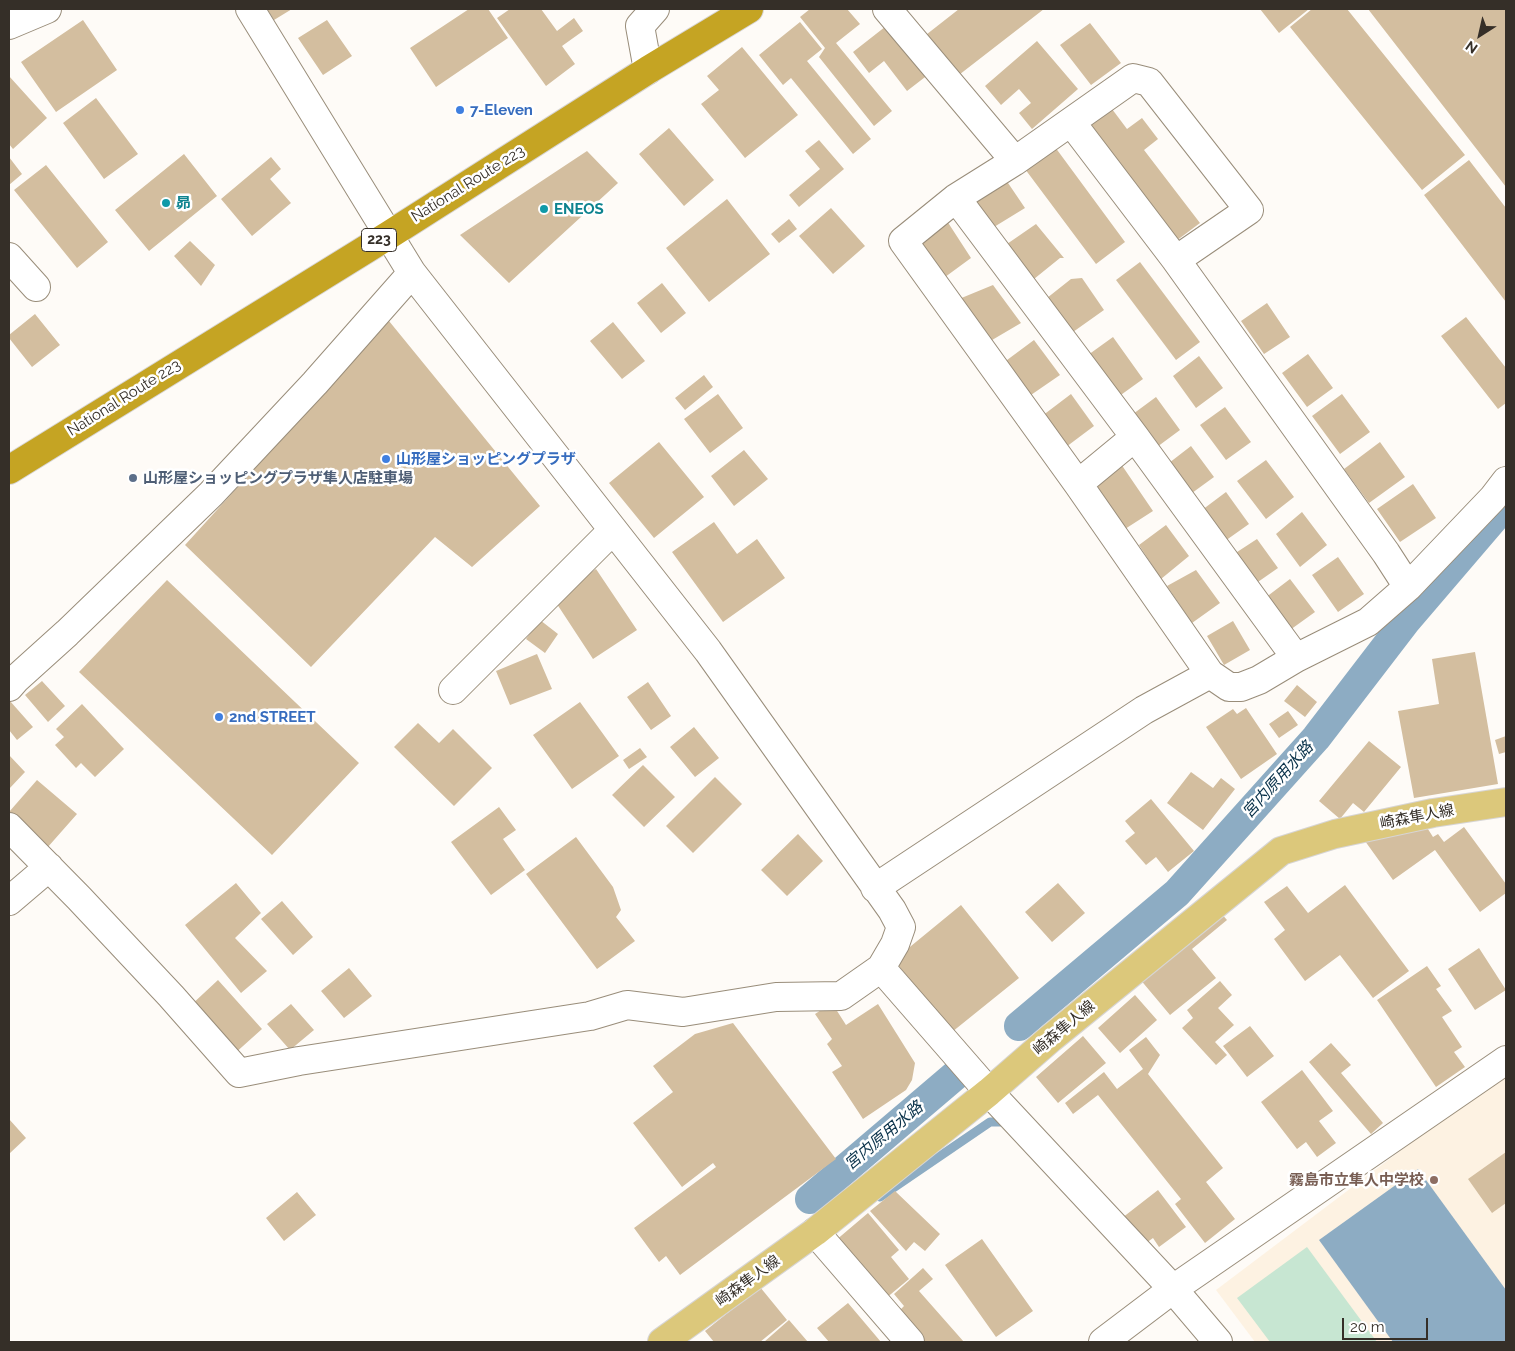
<!DOCTYPE html>
<meta charset="utf-8">
<style>
body{margin:0}
#map{position:relative;width:1515px;height:1351px;overflow:hidden;background:#fefbf7;font-family:Raleway,sans-serif}
canvas{display:block}
.frame{position:absolute;inset:0;border:10px solid #352f28;pointer-events:none}
.north{position:absolute;left:1455px;top:10px;width:50px;height:50px;-webkit-text-stroke:4px #fff;paint-order:stroke;rotate:215deg;font-size:14px;font-weight:700;line-height:20px;text-align:center;color:#352f28}
.north::after{content:'';display:block;margin:auto;width:18px;height:22px;background:#352f28;clip-path:polygon(50% 0,100% 100%,50% 72%,0 100%)}
.scale{position:absolute;left:1342px;top:1318px;width:86px;height:22px;box-sizing:border-box;border:2px solid #352f28;border-top:0;padding-left:6px;font-size:15px;line-height:18px;white-space:nowrap;color:#352f28;-webkit-text-stroke:4px #fff;paint-order:stroke}
</style>
<div id="map">
<canvas width="1515" height="1351"></canvas>
<div class="frame"></div>
<div class="north">N</div>
<div class="scale">20 m</div>
</div>
<script>
const context = document.querySelector('canvas').getContext('2d');
context.lineJoin = 'round';
function paint(path, color) { context.fillStyle = color; context.fill(path, 'evenodd'); }
const shape = rows => new Path2D(rows.map(r => 'M' + r).join(''));
function strokePath(path, color, width, dash) { context.strokeStyle = color; context.lineWidth = width; context.lineCap = dash ? 'butt' : 'round'; context.setLineDash(dash || []); context.stroke(path); }
function drawText(font, color, halo, rows, align = 'center') {
  context.font = font + ' Raleway,"Noto Sans JP",sans-serif'; context.lineWidth = 5; context.setLineDash([]); context.textBaseline = 'middle'; context.strokeStyle = halo; context.fillStyle = color; for (const [text, x, y, turn = 0] of rows) {
    context.save(); context.translate(x, y); context.rotate((+turn || 0) * Math.PI / 180); context.textAlign = isNaN(turn) ? turn : align; if (halo) context.strokeText(text, 0, 0); context.fillText(text, 0, 0); context.restore();
  }
}
paint(shape([
 [1506,1071,1506,1342,1255,1342,1216,1290]
]), '#fdf2e2');
paint(shape([
 [1307,1247,1377,1342,1270,1342,1237,1298]
]), '#c7e6d2');
paint(shape([
 [1418,1169,1506,1290,1506,1342,1393,1342,1319,1240]
]), '#8dacc3');
strokePath(shape([
 [880,1197,990,1122,1004,1122,1007,1126]
]), '#8dacc3', 9);
strokePath(shape([
 [1019,1026,1177,893,1316,738,1405,622,1506,504],
 [810,1199,958,1073]
]), '#8dacc3', 30);
paint(shape([
 [267,9,292,9,274,20],
 [469,9,488,9,508,38,436,87,410,48],
 [510,9,541,9,557,31,574,18,583,31,562,46,575,64,546,86,497,18],
 [810,9,847,9,860,24,836,43,892,111,874,126,819,57,825,48,800,17],
 [959,9,1044,9,955,78,922,38],
 [1260,9,1309,9,1279,33],
 [1312,9,1347,9,1465,155,1422,190,1290,27],
 [1368,9,1505,9,1506,10,1506,187],
 [83,20,117,70,56,112,21,62],
 [327,20,352,56,323,75,298,38],
 [800,22,822,49,807,61,871,139,853,154,791,78,783,85,759,55],
 [890,23,929,74,907,91,884,61,869,73,853,52],
 [1090,23,1121,63,1091,85,1060,45],
 [1037,41,1078,89,1032,129,1019,113,1031,103,1019,89,1001,105,985,86],
 [742,47,798,115,745,158,701,104,719,90,707,76],
 [9,76,47,118,13,149,9,144],
 [96,98,138,154,104,179,63,123],
 [1109,105,1127,129,1142,118,1158,139,1144,150,1200,223,1172,244,1082,126],
 [669,128,714,180,684,206,639,154],
 [819,140,844,169,799,207,789,195,820,169,805,151],
 [1055,147,1125,242,1096,264,1025,169],
 [587,151,618,183,509,283,460,235],
 [184,154,217,196,149,251,115,210],
 [9,157,22,174,9,185],
 [271,157,281,169,270,179,291,203,252,236,221,199],
 [1469,160,1506,208,1506,302,1424,195],
 [46,165,108,242,77,268,14,190],
 [1006,180,1025,208,994,227,972,198],
 [727,199,770,254,709,302,666,248],
 [831,208,865,246,833,274,799,236],
 [789,219,797,229,779,243,771,234],
 [947,221,971,258,941,280,916,246],
 [1036,224,1064,258,1060,258,1034,279,1007,244],
 [190,241,215,265,201,286,174,256],
 [1140,262,1200,342,1176,360,1116,280],
 [1082,278,1104,310,1073,332,1047,298,1071,279],
 [662,283,686,313,661,333,637,303],
 [993,285,1021,323,987,343,959,299],
 [1267,303,1290,337,1264,354,1241,321],
 [35,314,60,345,32,367,9,338,9,335],
 [1466,317,1506,368,1506,403,1498,409,1441,336],
 [389,321,540,506,472,567,435,537,311,667,185,545],
 [613,322,645,361,622,379,590,341],
 [1113,337,1143,379,1118,397,1088,355],
 [1034,340,1060,375,1028,397,1003,363],
 [1308,354,1333,388,1307,407,1282,373],
 [1199,356,1223,388,1196,408,1173,376],
 [704,375,713,387,685,410,675,398],
 [718,394,743,428,710,453,684,419],
 [1071,394,1094,426,1066,447,1042,416],
 [1342,394,1370,432,1340,454,1312,416],
 [1156,397,1180,430,1157,447,1133,414],
 [1225,407,1251,442,1226,460,1200,425],
 [659,442,704,497,654,538,609,483],
 [1380,442,1405,477,1369,503,1344,469],
 [1191,446,1214,477,1192,493,1169,463],
 [744,450,768,479,734,506,711,476],
 [1266,460,1294,497,1266,519,1237,481],
 [1121,464,1153,511,1125,529,1093,485],
 [1413,484,1436,518,1400,542,1377,509],
 [1226,492,1249,524,1225,541,1202,510],
 [1302,512,1327,545,1300,567,1276,534],
 [714,522,737,554,757,539,785,578,723,622,672,552],
 [1166,525,1189,556,1161,579,1139,545],
 [1257,539,1278,568,1255,584,1234,554],
 [1338,557,1364,594,1338,612,1312,575],
 [596,569,637,630,593,659,553,598],
 [1196,570,1220,603,1192,623,1167,586],
 [1290,579,1315,612,1290,630,1265,598],
 [167,580,359,763,272,855,79,672],
 [540,620,558,634,545,653,526,639],
 [1233,621,1250,650,1224,665,1207,636],
 [1475,652,1498,784,1414,798,1398,711,1439,704,1432,659],
 [537,654,552,689,510,705,496,671],
 [42,681,65,706,48,722,25,695],
 [648,682,671,716,651,730,627,697],
 [1297,685,1317,702,1305,717,1284,701],
 [10,701,33,727,17,740,9,730,9,702],
 [580,702,619,756,572,789,533,735],
 [82,704,124,749,95,777,81,763,76,768,55,745,64,737,56,729],
 [1246,708,1277,754,1241,779,1206,727,1233,709,1237,714],
 [1288,711,1298,725,1279,738,1269,724],
 [418,723,439,743,453,729,492,768,454,806,394,747],
 [694,727,719,758,695,777,670,747],
 [1506,736,1506,752,1499,754,1495,740],
 [1369,741,1401,767,1364,812,1353,803,1340,819,1319,801],
 [640,748,647,757,629,769,623,760],
 [9,755,25,772,9,789],
 [643,765,675,797,644,827,612,795],
 [1191,772,1213,788,1221,778,1235,789,1203,830,1167,803],
 [715,777,742,804,693,853,666,826],
 [37,780,77,814,47,848,9,814,9,812],
 [1151,799,1194,851,1168,872,1156,857,1146,865,1125,841,1135,833,1125,821],
 [499,807,516,830,503,839,525,870,491,895,451,842],
 [1426,826,1433,837,1438,834,1444,842,1464,827,1506,884,1506,893,1480,912,1435,850,1393,880,1365,841],
 [798,834,823,861,787,896,761,870],
 [576,837,613,887,621,910,616,917,635,941,597,969,526,874],
 [236,883,261,913,235,938,267,971,241,993,185,925],
 [1058,883,1085,913,1052,942,1025,912],
 [1345,885,1409,971,1373,998,1340,955,1305,981,1274,939,1285,930,1264,902,1287,886,1308,913],
 [282,901,313,937,293,955,261,919],
 [961,905,1019,978,952,1032,894,960],
 [1220,912,1227,920,1192,949,1216,978,1170,1015,1139,978],
 [1479,948,1506,990,1475,1010,1448,969],
 [1427,966,1441,986,1436,989,1452,1011,1442,1017,1462,1047,1454,1052,1465,1067,1436,1087,1377,1000],
 [349,968,372,996,344,1018,321,991],
 [218,980,262,1029,233,1055,189,1007],
 [1220,981,1232,995,1218,1008,1234,1025,1215,1042,1227,1055,1216,1065,1182,1028,1193,1018,1187,1010],
 [1135,995,1157,1020,1120,1053,1098,1028],
 [832,1003,846,1025,878,1004,915,1063,912,1080,906,1090,863,1119,832,1072,842,1066,827,1044,832,1039,815,1014],
 [291,1004,314,1030,290,1050,267,1024],
 [733,1023,836,1159,680,1275,666,1256,659,1262,634,1228,716,1167,713,1163,682,1187,633,1123,673,1092,653,1066,695,1034],
 [1250,1026,1274,1056,1247,1077,1223,1046],
 [1083,1036,1106,1063,1058,1103,1036,1077],
 [1146,1037,1160,1055,1148,1074,1223,1168,1206,1182,1235,1219,1205,1243,1175,1204,1181,1199,1098,1095,1073,1114,1065,1103,1104,1072,1117,1089,1143,1069,1129,1050],
 [1331,1043,1351,1065,1341,1073,1383,1123,1371,1134,1309,1062],
 [1302,1070,1333,1111,1319,1121,1336,1143,1317,1157,1306,1142,1297,1149,1261,1102],
 [9,1119,26,1138,9,1154],
 [1506,1152,1506,1203,1492,1213,1468,1179],
 [1158,1190,1186,1227,1159,1247,1153,1238,1142,1246,1122,1218],
 [895,1191,940,1234,925,1251,914,1242,906,1251,870,1211],
 [297,1192,316,1215,284,1241,266,1218],
 [868,1213,899,1250,891,1257,909,1279,885,1299,835,1241],
 [982,1239,1033,1311,996,1337,945,1265],
 [923,1268,933,1279,919,1291,964,1342,919,1342,895,1315,904,1306,894,1294],
 [760,1287,787,1320,760,1342,714,1342,705,1331],
 [848,1303,881,1342,829,1342,817,1328],
 [789,1320,808,1342,764,1342]
]), '#d3be9f');
const minor = shape([
 [250,9,412,273,708,651,892,910,901,927,895,944,881,968,989,1092,1173,1289,1218,1342],
 [887,9,1015,161],
 [9,25,47,9],
 [648,70,640,26,655,9],
 [1071,122,1176,260],
 [956,198,1135,437,1296,658],
 [9,257,36,287],
 [1078,484,1135,437],
 [1210,674,1078,484,903,241,956,198,1015,161,1133,78,1149,82,1249,210,1176,260,1386,553,1408,587],
 [9,687,16,679,67,633,211,494,315,383,412,273],
 [453,690,613,530],
 [9,827,79,898,171,996,239,1073,299,1061,590,1016,627,1005,683,1012,776,997,841,996,881,968],
 [875,888,1144,710,1210,674,1229,687,1241,687,1259,680,1296,658,1368,622,1408,587,1493,498,1506,481],
 [9,901,49,867],
 [815,1232,910,1342],
 [1103,1342,1173,1289,1506,1060]
]);
const major = shape([
 [662,1342,815,1232,989,1092,1051,1038,1281,851,1335,834,1433,813,1506,802]
]);
const highway = shape([
 [9,470,389,235,648,70,749,9]
]);
strokePath(minor, '#998d7a', 30);
strokePath(major, '#d7d5d4', 30);
strokePath(highway, '#d7d5d4', 30);
strokePath(minor, '#fff', 28);
strokePath(major, '#dcc87b', 28);
strokePath(highway, '#c5a423', 28);
for (const [x, y, r, color] of [
 [460,110,5,"#3f7fe0"],
 [166,203,5,"#0f9aa8"],
 [544,209,5,"#0f9aa8"],
 [386,459,5,"#3f7fe0"],
 [133,478,5,"#5c6f8a"],
 [219,717,5,"#3f7fe0"],
 [1434,1180,5,"#8d6e63"]
]) { const dot = new Path2D(); dot.arc(x, y, r, 0, 2 * Math.PI); context.fillStyle = color; context.fill(dot); strokePath(dot, '#fff', 2); }
for (const [x, y, w] of [
 [379,240,35]
]) { const box = new Path2D(); box.roundRect(x - w / 2, y - 11.5, w, 23, 4); context.fillStyle = '#fff'; context.fill(box); strokePath(box, '#352f28', 1); }
drawText('bold 14px', '#352f28', null, [
 ["223",379,240]
]);
drawText('bold 15px', '#366cbe', '#fff', [
 ["7-Eleven",470,110],
 ["山形屋ショッピングプラザ",396,459],
 ["2nd STREET",229,717]
], 'left');
drawText('15px', '#352f28', '#fff', [
 ["National Route 223",468,184,-32],
 ["National Route 223",124,398,-32],
 ["崎森隼人線",1417,817,-11],
 ["崎森隼人線",1064,1028,-40],
 ["崎森隼人線",748,1281,-36]
]);
drawText('bold 15px', '#0d838f', '#fff', [
 ["昴",176,203],
 ["ENEOS",554,209]
], 'left');
drawText('bold 15px', '#4e5e75', '#fff', [
 ["山形屋ショッピングプラザ隼人店駐車場",143,478]
], 'left');
drawText('bold 15px', '#785e54', '#fff', [
 ["霧島市立隼人中学校",1424,1180]
], 'right');
drawText('italic 16px', '#0a324a', '#fff', [
 ["宮内原用水路",1278,780,-48],
 ["宮内原用水路",884,1136,-40]
]);
</script>
